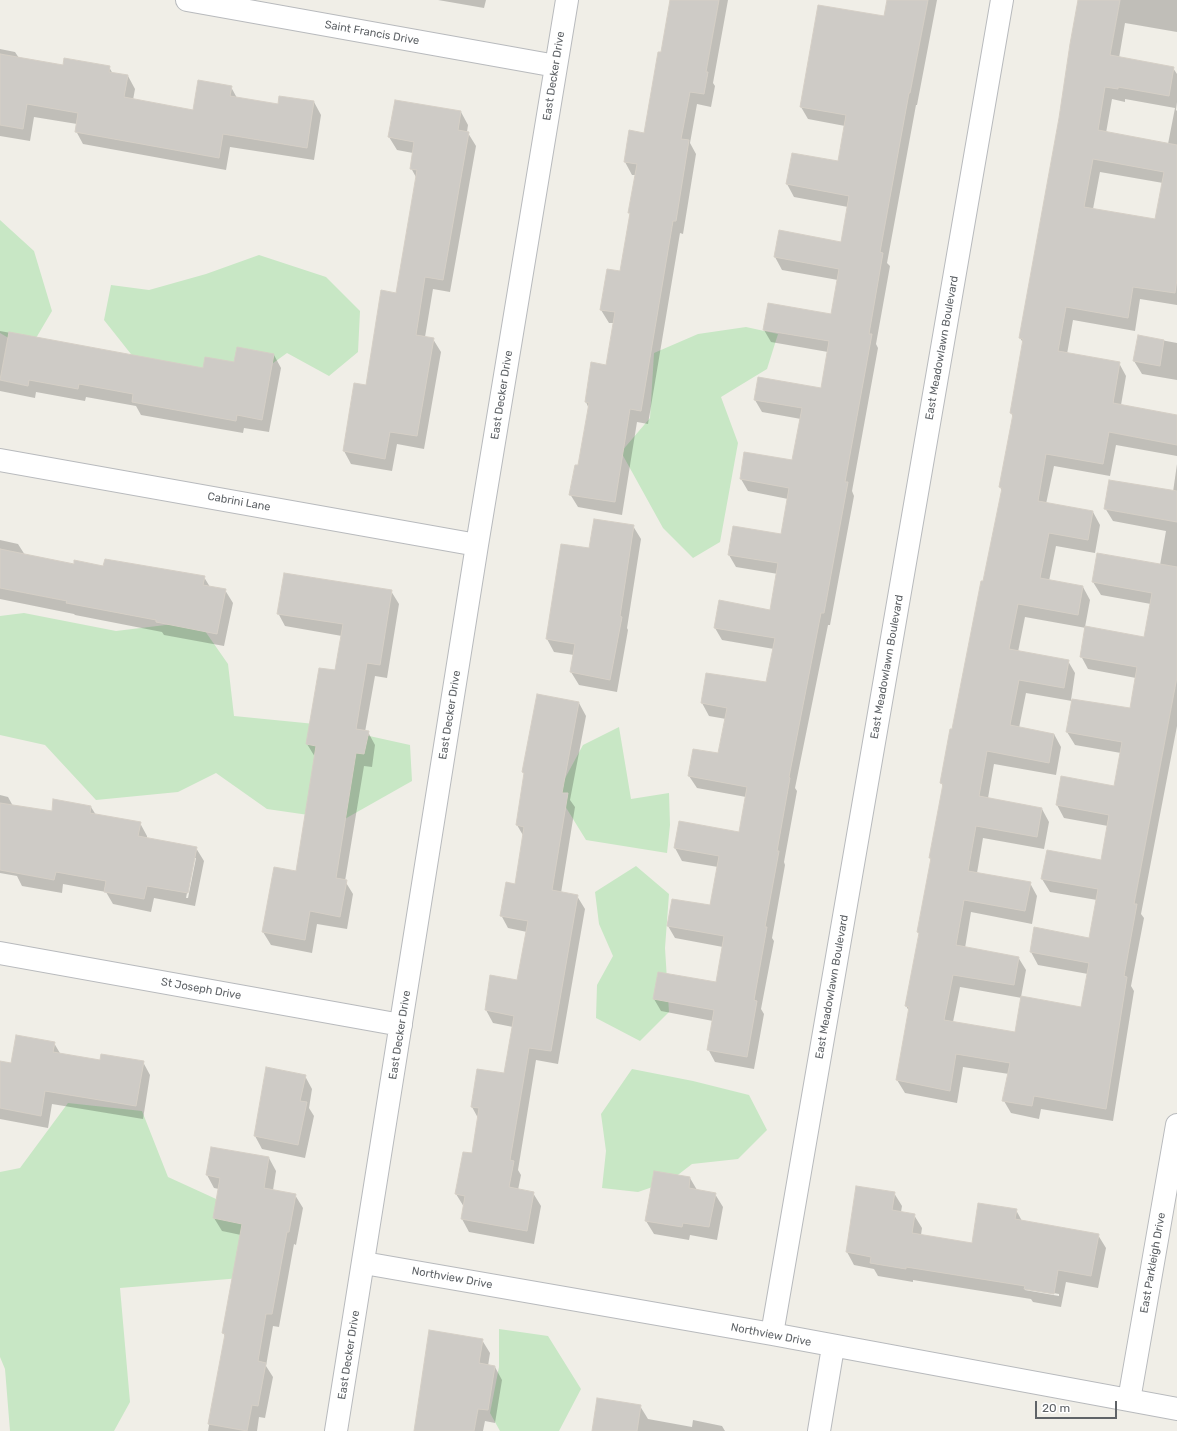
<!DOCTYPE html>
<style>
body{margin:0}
#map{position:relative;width:1177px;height:1431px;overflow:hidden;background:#f0eee7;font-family:Rubik,sans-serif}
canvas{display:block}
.scale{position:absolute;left:1035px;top:1401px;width:82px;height:18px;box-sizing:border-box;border:2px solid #5f6367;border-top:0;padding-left:5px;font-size:12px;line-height:14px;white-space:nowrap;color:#5f6367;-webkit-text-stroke:3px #fff;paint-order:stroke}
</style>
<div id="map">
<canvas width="1177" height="1431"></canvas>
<div class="scale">20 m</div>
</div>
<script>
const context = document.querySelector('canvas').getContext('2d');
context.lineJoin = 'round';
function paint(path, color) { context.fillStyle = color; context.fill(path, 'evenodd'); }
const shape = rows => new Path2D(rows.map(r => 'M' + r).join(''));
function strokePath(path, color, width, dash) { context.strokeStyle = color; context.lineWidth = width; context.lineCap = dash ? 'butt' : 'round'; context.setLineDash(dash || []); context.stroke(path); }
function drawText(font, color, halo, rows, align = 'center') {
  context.font = font + ' Rubik,sans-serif'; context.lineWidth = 3; context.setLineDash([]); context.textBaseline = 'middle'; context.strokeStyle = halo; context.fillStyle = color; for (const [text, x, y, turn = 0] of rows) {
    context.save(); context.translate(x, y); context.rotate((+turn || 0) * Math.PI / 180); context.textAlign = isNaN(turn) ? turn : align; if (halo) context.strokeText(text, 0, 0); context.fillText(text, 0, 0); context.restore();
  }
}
paint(shape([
 [0,220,34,251,52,311,29,350,0,333],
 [259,255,326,277,360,311,358,352,329,376,287,353,247,382,142,368,104,320,111,285,149,290,206,274],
 [746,327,778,334,767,369,721,397,738,443,720,542,693,558,663,528,621,452,650,418,654,353,698,334],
 [24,613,116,631,198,621,228,664,234,716,315,724,410,745,412,781,343,820,267,809,216,773,178,792,96,800,45,745,0,735,0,616],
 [619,727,631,799,669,793,670,825,667,853,586,840,557,793,583,745],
 [636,866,669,894,665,948,669,1012,640,1041,596,1018,597,985,613,956,599,924,595,892],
 [632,1069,693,1081,749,1095,767,1130,738,1159,692,1164,670,1181,638,1192,602,1188,606,1151,601,1114],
 [68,1103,142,1111,168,1177,273,1225,253,1277,120,1288,130,1402,114,1431,10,1431,5,1369,0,1357,0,1172,20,1168],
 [499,1329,548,1336,581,1389,559,1431,500,1431,490,1413,499,1367]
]), '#c8e7c5');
paint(shape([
 [438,0,486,0,484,8],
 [671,0,728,0,713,83,715,86,711,107,697,104,690,143,696,154,683,234,680,233,648,424,637,422,622,515,578,507,570,494,579,466,589,409,586,402,607,366,614,323,609,323,601,310,621,272,636,175,632,175,625,162,645,134,662,53],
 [890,0,937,0,917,105,916,105,887,263,890,266,876,344,878,348,852,491,854,496,830,625,828,625,795,788,797,791,784,862,785,865,772,938,774,941,761,1009,764,1014,754,1069,715,1062,708,1049,713,1021,661,1011,654,999,717,983,723,947,675,938,668,926,710,907,718,867,682,861,675,848,679,822,740,833,746,797,697,788,689,776,719,754,726,719,709,716,702,703,707,674,767,683,774,649,722,640,715,628,771,611,778,574,736,567,729,555,782,535,788,499,748,491,741,479,793,461,801,419,762,412,755,400,821,389,828,352,771,342,764,330,832,315,838,280,782,270,775,257,841,243,848,207,794,197,787,184,839,163,845,126,808,119,801,107,885,29],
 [1079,0,1177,0,1177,32,1125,23,1119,58,1173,68,1177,74,1177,102,1176,110,1177,111,1177,305,1140,299,1135,331,1073,320,1067,354,1119,363,1126,376,1121,405,1177,416,1177,456,1116,445,1110,476,1054,466,1046,504,1093,512,1100,525,1095,553,1056,546,1049,581,1083,587,1090,600,1085,627,1145,638,1151,604,1101,595,1093,582,1160,565,1166,531,1113,521,1105,508,1173,492,1177,464,1177,726,1141,914,1144,918,1131,986,1134,991,1113,1121,1041,1109,1039,1119,1011,1113,1004,1101,1009,1074,963,1067,957,1103,905,1093,897,1080,909,1011,906,1006,920,935,918,932,931,860,930,858,943,786,941,783,984,582,1002,491,1000,487,1013,417,1011,413,1024,344,1020,338,1060,118],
 [1112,99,1125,102,1125,99,1175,108,1168,144,1106,133],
 [1100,172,1163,183,1156,220,1093,209],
 [1025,617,1086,628,1081,656,1088,669,1136,678,1131,709,1071,700,1075,673,1068,661,1018,652],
 [1026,693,1072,701,1067,732,1075,745,1121,753,1115,787,1057,805,1064,818,1108,826,1102,861,1042,879,1050,892,1097,900,1090,939,1031,952,1038,965,1088,974,1081,1008,1021,997,1026,970,1018,957,965,948,971,912,1032,924,1037,896,1030,883,977,873,983,838,1044,849,1049,822,1042,809,988,798,994,764,1056,775,1061,747,1054,734,1019,728],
 [960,987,1022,998,1015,1033,953,1022],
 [0,49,15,52,19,58,64,66,109,67,113,74,128,76,135,89,133,100,194,112,231,87,237,98,279,105,314,102,321,115,314,160,230,147,226,170,83,144,76,131,77,124,34,117,30,141,0,136],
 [461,112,468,125,467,132,468,133,476,146,450,292,433,289,425,337,433,339,441,352,424,449,397,444,392,471,351,464,344,451,397,294,417,179,411,168,413,153,397,150,389,137],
 [0,331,204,369,274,355,281,368,269,432,244,428,243,433,141,415,136,406,86,397,85,401,36,392,35,398,0,391],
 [1139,336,1177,343,1177,380,1142,374,1134,361],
 [633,526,641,539,627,628,628,630,617,692,579,685,571,672,574,655,554,652,547,639,590,549],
 [0,540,18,544,25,555,74,565,204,577,210,587,225,590,233,603,224,646,164,635,162,632,75,615,74,614,0,599],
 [391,591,399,604,387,678,375,676,365,732,368,732,375,745,372,767,364,766,345,881,353,894,347,929,317,924,312,953,271,945,263,932,297,872,315,757,307,744,336,672,342,636,285,626,278,613],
 [579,703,586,716,570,800,575,807,561,893,577,896,585,909,558,1064,536,1060,518,1170,521,1175,518,1190,533,1193,541,1206,534,1244,469,1232,462,1219,464,1207,456,1194,472,1155,478,1118,472,1107,505,1074,513,1027,493,1023,486,1010,518,981,527,932,508,928,501,915,516,885,524,837,517,825,525,775,523,772],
 [0,795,8,797,13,806,52,812,91,807,96,815,140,823,147,836,147,839,196,848,204,861,195,906,154,898,151,912,113,904,106,892,63,884,62,893,22,886,17,876,0,873],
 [194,858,196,858,188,898,186,898],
 [54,1043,61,1055,101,1061,143,1062,150,1075,143,1119,52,1104,48,1128,0,1119,0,1062,12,1064],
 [267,1068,305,1076,312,1089,309,1108,314,1116,305,1158,262,1149,255,1136],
 [269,1158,276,1171,273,1190,295,1195,303,1208,296,1245,294,1244,279,1327,273,1326,266,1366,273,1377,265,1418,259,1417,257,1431,208,1431,225,1336,223,1333,241,1235,222,1231,214,1218,219,1189,214,1188,207,1175],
 [690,1178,697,1190,715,1194,723,1207,717,1240,690,1235,689,1240,654,1234,646,1221],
 [857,1187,894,1193,902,1206,901,1212,914,1215,922,1228,921,1235,972,1244,1016,1210,1022,1221,1098,1235,1106,1248,1098,1288,1066,1282,1061,1307,1033,1302,1031,1299,913,1280,913,1282,878,1276,874,1269,854,1265,847,1252],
 [1025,1288,1059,1294,1059,1296,1025,1290],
 [482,1340,490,1353,488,1366,495,1367,502,1380,495,1423,485,1421,483,1431,415,1431],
 [640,1406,648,1419,692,1427,693,1420,722,1426,725,1431,593,1431]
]), '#0003');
const building = shape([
 [670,0,719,0,706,72,708,72,704,94,690,92,681,139,689,140,676,221,673,221,641,411,630,409,615,502,569,495,575,465,578,465,589,403,585,402,591,362,606,365,615,312,600,310,607,269,620,271,630,213,628,213,637,164,624,162,629,130,644,133,658,52,661,52,670,0],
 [887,0,928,0,910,93,909,93,880,252,883,253,869,334,872,334,845,482,848,482,824,613,821,613,789,777,790,778,777,851,779,851,765,927,767,927,754,1000,757,1001,747,1057,707,1050,714,1010,653,999,658,972,716,982,724,936,667,926,672,899,710,905,719,856,674,848,679,821,739,832,747,787,688,776,693,749,718,753,727,708,701,703,706,673,766,682,775,638,714,628,719,600,770,610,778,563,728,555,733,526,781,534,789,488,740,479,744,452,792,460,802,408,754,400,758,377,821,388,829,341,763,330,768,303,831,314,839,269,774,257,779,230,841,242,849,196,786,184,792,153,838,161,846,115,800,107,818,5,884,16,887,0],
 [1078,0,1120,0,1110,55,1174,67,1169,96,1118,87,1118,89,1105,87,1098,130,1177,145,1177,279,1175,293,1133,287,1128,318,1066,307,1058,351,1120,362,1113,403,1177,415,1177,445,1109,432,1103,464,1046,454,1038,501,1093,511,1088,540,1049,533,1040,578,1083,586,1078,615,1018,604,1009,649,1069,660,1064,688,1019,680,1010,725,1054,734,1049,763,987,751,979,796,1042,808,1037,837,976,826,968,871,1031,882,1025,911,964,900,956,945,1019,957,1014,985,953,975,944,1020,1015,1032,1021,996,1081,1007,1089,963,1030,952,1034,927,1089,938,1098,889,1041,879,1047,850,1101,860,1109,815,1056,805,1061,776,1114,786,1122,742,1066,732,1072,699,1130,708,1137,667,1080,657,1085,626,1144,637,1152,593,1092,582,1097,553,1177,567,1177,677,1134,904,1137,904,1124,976,1127,977,1106,1109,1034,1096,1032,1106,1002,1101,1010,1063,956,1054,950,1091,896,1080,909,1007,905,1006,919,933,917,932,931,858,929,858,943,784,940,783,950,729,952,729,981,581,983,581,1002,488,999,487,1013,414,1010,413,1023,339,1019,338,1059,118,1070,44,1078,0],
 [1093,159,1164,172,1155,219,1084,207,1093,159],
 [0,54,63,65,64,58,110,66,109,72,128,75,124,97,193,110,198,80,232,86,230,96,278,104,279,96,314,101,307,148,223,134,219,158,75,132,78,113,27,104,23,129,0,125,0,54],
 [395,100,461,111,458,130,469,132,443,280,425,277,416,335,434,338,417,436,390,432,385,459,343,451,354,383,366,385,381,290,396,293,417,170,410,169,414,142,388,137,395,100],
 [9,332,203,368,205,357,234,362,237,347,274,354,262,420,237,415,236,421,132,402,133,394,79,384,78,389,29,380,28,386,0,380,9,332],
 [1138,335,1164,340,1160,366,1133,361,1138,335],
 [1109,480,1177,491,1177,522,1104,509,1109,480],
 [594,519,634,525,620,616,622,617,610,680,570,672,575,644,546,639,561,544,589,548,594,519],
 [0,549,74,564,74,560,103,566,105,559,205,576,203,585,226,589,217,634,156,622,156,620,66,603,67,601,0,588,0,549],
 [284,573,392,590,380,665,367,663,356,729,369,731,364,754,356,753,336,878,347,880,340,917,310,911,305,940,262,932,274,867,296,871,316,746,306,744,319,668,335,670,343,624,277,614,284,573],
 [537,694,579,702,562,793,568,793,552,890,578,895,551,1051,529,1048,510,1160,514,1161,509,1187,534,1192,527,1231,461,1219,465,1196,455,1194,463,1152,472,1153,479,1108,471,1107,477,1069,504,1073,514,1016,485,1010,490,975,517,980,528,921,500,916,506,882,515,884,524,827,516,825,524,773,522,772,537,694],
 [53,799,91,806,90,813,141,822,138,836,197,847,188,893,147,886,144,899,104,892,106,881,56,872,54,880,0,870,0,803,52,811,53,799],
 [16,1035,55,1042,53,1052,100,1060,101,1054,144,1061,136,1106,45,1091,41,1116,0,1108,0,1061,11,1063,16,1035],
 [266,1067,306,1075,300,1101,307,1102,298,1145,254,1136,266,1067],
 [211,1147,269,1157,264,1188,296,1194,289,1232,287,1232,272,1314,266,1314,258,1361,266,1363,258,1406,252,1405,247,1431,208,1424,225,1334,222,1333,242,1224,213,1218,220,1178,206,1175,211,1147],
 [654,1171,690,1177,689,1188,716,1193,709,1227,683,1223,682,1227,645,1221,654,1171],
 [856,1186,895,1192,892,1210,915,1214,912,1233,972,1243,978,1203,1017,1209,1015,1219,1099,1234,1091,1276,1058,1270,1054,1294,1024,1289,1025,1286,906,1267,906,1269,870,1263,871,1257,846,1252,856,1186],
 [429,1330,483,1339,479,1363,495,1366,488,1410,478,1409,474,1431,414,1431,429,1330],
 [597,1398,641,1405,637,1431,592,1431,597,1398]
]);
paint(building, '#cecbc6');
strokePath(building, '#d5cfc6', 1);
const street = shape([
 [187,0,556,66],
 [0,460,477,545],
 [0,953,401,1025],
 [364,1263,772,1334,1177,1409],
 [772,1334,1002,0],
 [1129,1400,1177,1125],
 [336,1431,477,545,567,0],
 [819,1431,833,1347]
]);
strokePath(street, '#b8babd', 24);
strokePath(street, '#fff', 22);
drawText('11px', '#5f6367', '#fff', [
 ["Saint Francis Drive",372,33,10],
 ["East Decker Drive",554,76,-81],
 ["East Meadowlawn Boulevard",942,348,-80],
 ["East Decker Drive",502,395,-81],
 ["Cabrini Lane",239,502,10],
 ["East Meadowlawn Boulevard",887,667,-80],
 ["East Decker Drive",450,715,-81],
 ["East Meadowlawn Boulevard",832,987,-80],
 ["St Joseph Drive",201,989,10],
 ["East Decker Drive",400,1035,-81],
 ["East Parkleigh Drive",1153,1263,-80],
 ["Northview Drive",452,1278,10],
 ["Northview Drive",771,1335,11],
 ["East Decker Drive",349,1355,-81]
]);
</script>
